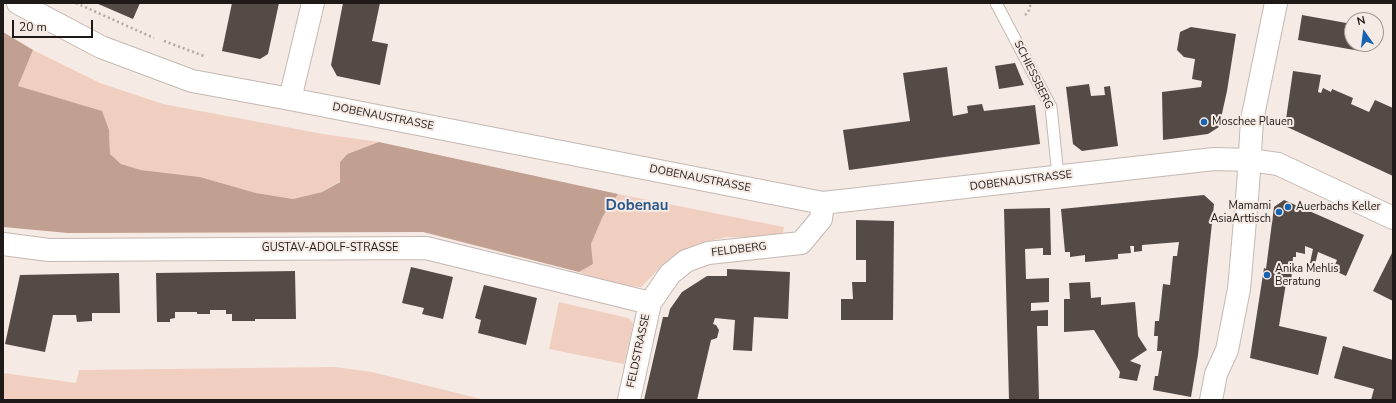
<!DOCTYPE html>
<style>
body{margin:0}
#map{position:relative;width:1396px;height:403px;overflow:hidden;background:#f6eae4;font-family:"Nunito Sans",sans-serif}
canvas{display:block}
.frame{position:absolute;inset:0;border:4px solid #1f1a18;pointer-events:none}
.north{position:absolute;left:1344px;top:12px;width:40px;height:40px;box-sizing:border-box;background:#f6eae4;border:1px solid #a09792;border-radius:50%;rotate:346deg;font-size:11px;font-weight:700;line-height:16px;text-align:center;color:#1f1a18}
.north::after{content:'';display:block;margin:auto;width:14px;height:18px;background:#1763b2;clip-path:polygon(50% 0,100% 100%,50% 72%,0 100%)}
.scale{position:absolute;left:12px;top:20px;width:81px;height:18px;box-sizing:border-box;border:2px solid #1f1a18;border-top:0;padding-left:5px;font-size:12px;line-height:14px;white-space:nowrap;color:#1f1a18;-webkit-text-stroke:3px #f6eae4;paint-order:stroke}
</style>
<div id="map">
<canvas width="1396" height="403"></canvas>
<div class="frame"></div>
<div class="north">N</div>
<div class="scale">20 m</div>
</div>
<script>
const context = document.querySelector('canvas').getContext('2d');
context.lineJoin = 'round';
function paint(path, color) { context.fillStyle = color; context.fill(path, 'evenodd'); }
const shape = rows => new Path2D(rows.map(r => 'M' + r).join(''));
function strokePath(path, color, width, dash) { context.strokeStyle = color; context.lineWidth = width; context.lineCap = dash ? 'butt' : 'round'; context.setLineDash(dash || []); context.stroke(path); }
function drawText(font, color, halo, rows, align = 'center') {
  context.font = font + ' "Nunito Sans",sans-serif'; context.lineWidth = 4; context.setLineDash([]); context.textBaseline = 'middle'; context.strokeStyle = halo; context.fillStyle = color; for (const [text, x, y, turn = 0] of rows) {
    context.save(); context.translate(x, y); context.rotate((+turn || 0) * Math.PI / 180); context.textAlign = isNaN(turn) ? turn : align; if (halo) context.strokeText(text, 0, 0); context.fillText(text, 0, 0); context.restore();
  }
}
paint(shape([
 [33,50,100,83,163,104,323,134,379,142,346,154,340,162,340,181,322,192,293,199,256,193,200,177,141,170,121,164,110,154,109,130,18,86],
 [618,194,784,227,783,232,777,238,727,237,705,242,679,253,660,268,641,287,612,285,579,272,593,264,591,244,603,216],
 [559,302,628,318,632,321,633,325,624,364,549,349],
 [335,367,372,372,485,400,3,400,3,373,76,383,79,370]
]), '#f0cfc1');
paint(shape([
 [3,32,33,50,18,86,102,111,109,130,110,154,121,164,141,170,200,177,256,193,293,199,322,192,340,182,340,162,347,154,379,142,618,194,603,216,591,244,593,264,579,272,423,232,68,233,3,227]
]), '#c1a092');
paint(shape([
 [96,3,140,3,133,19],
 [232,3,279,3,268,54,260,59,222,51],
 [343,3,380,3,372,41,388,44,380,85,337,76,331,65],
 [1302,15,1352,24,1352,44,1361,44,1360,51,1298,40],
 [1191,27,1236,34,1227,91,1219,127,1208,134,1163,140,1162,92,1201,87,1202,81,1192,79,1195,59,1184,57,1177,50,1180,32],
 [1015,63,1024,85,999,89,995,66],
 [947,67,953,116,968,113,967,106,982,104,984,111,1035,105,1040,144,849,170,843,130,910,121,903,73],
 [1293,71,1321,75,1318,92,1321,93,1323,88,1331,92,1332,89,1353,98,1351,104,1369,112,1375,100,1393,108,1393,176,1285,126],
 [1089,84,1091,96,1105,95,1104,87,1110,86,1118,146,1082,151,1073,144,1066,87],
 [1204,195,1214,204,1198,355,1191,397,1153,390,1155,376,1158,376,1162,351,1157,351,1158,336,1154,336,1155,321,1159,321,1163,284,1170,285,1173,256,1177,256,1179,242,1142,245,1142,251,1134,252,1134,246,1130,246,1131,253,1118,254,1118,259,1085,262,1085,255,1070,257,1070,252,1065,252,1061,209],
 [1284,200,1364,235,1346,276,1333,270,1337,260,1318,252,1315,264,1310,263,1313,249,1305,246,1305,254,1296,252,1296,257,1293,257,1291,283,1286,283,1279,326,1327,337,1318,375,1250,358,1264,268,1266,269,1274,207],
 [1050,208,1051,255,1043,255,1043,248,1025,249,1026,279,1049,278,1049,302,1031,303,1031,311,1048,310,1048,326,1037,326,1039,400,1009,400,1004,209],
 [856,220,894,221,893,320,841,320,841,299,853,299,852,282,866,282,866,260,856,260],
 [1393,251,1393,301,1373,291],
 [411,267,453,277,443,319,422,314,424,308,402,303],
 [727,269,790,272,788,319,754,317,752,351,733,350,735,320,715,318,713,324,716,325,719,330,717,338,711,340,697,400,644,400,663,317,668,317,670,309,682,292,707,276,727,276],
 [295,271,296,319,255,319,255,321,232,321,232,314,226,314,226,310,210,310,210,314,197,314,197,312,175,312,175,318,170,319,170,322,157,322,156,273],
 [119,273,120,313,92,313,92,321,77,322,76,315,53,315,45,352,5,344,20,275],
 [1090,282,1091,298,1101,297,1101,305,1135,302,1138,336,1147,350,1130,361,1141,365,1137,381,1119,378,1120,372,1094,330,1064,332,1064,299,1070,299,1069,283],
 [484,285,537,298,526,345,478,333,481,320,475,318],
 [1343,346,1393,360,1393,400,1371,400,1374,389,1334,378]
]), '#544a46');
const lane = shape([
 [996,3,1051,107,1058,176]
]);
const street = shape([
 [18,3,101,47,192,81,290,99,823,203,1214,159,1250,160,1278,164,1393,218],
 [290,99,313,3],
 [3,244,49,250,426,248,650,303],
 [629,400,650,303,670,274,686,261,708,253,801,243,821,219,823,203],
 [1211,400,1216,374,1227,350,1239,289,1248,186,1252,120,1276,3]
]);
strokePath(lane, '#c4b8b3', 13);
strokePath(street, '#c4b8b3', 24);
strokePath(shape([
 [76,3,154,38],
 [1025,15,1028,13,1031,3],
 [164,41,204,56]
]), '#b2a8a3', 2.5, [2, 3]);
strokePath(lane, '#fff', 11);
strokePath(street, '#fff', 22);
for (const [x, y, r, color] of [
 [1204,122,4,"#1763b2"],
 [1288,207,4,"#1763b2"],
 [1279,212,4,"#1763b2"],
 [1267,275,4,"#1763b2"]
]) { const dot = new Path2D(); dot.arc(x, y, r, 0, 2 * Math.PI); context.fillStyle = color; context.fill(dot); strokePath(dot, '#f6eae4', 1.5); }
drawText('11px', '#1f1a18', '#f6eae4', [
 ["SCHIESSBERG",1033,75,64],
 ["DOBENAUSTRASSE",383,117,11],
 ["DOBENAUSTRASSE",700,179,11],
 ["DOBENAUSTRASSE",1021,181,-7],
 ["GUSTAV-ADOLF-STRASSE",330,248],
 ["FELDBERG",739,250,-7],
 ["FELDSTRASSE",639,351,-78]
]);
drawText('11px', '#1f1a18', '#f6eae4', [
 ["Moschee Plauen",1212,122],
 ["Mamami",1271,206,"right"],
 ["AsiaArttisch",1271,219,"right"],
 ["Auerbachs Keller",1296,207],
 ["Anika Mehlis",1275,269],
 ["Beratung",1275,282]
], 'left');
drawText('bold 15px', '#2b588d', '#f6eae4', [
 ["Dobenau",637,206]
]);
</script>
